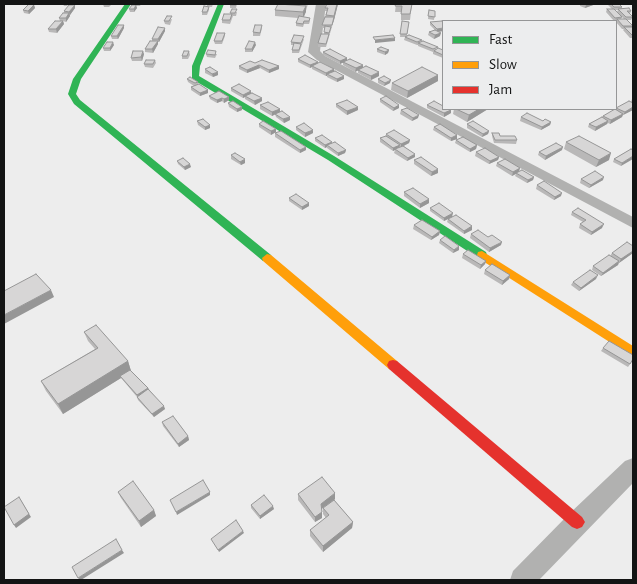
<!DOCTYPE html>
<style>
body{margin:0}
#map{position:relative;width:637px;height:584px;overflow:hidden;background:#ededed;font-family:"Alegreya Sans",sans-serif}
canvas{display:block}
.frame{position:absolute;inset:0;border:5px solid #131414;pointer-events:none}
.legend{position:absolute;left:442px;top:20px;width:175px;height:90px;box-sizing:border-box;background:#ecedee;border:1px solid #959697;margin:0;padding:6px 9px;list-style:none;font-size:15px;color:#131414}
.legend li{display:flex;align-items:center;gap:10px;height:25px}
.legend b{width:25px;border:1px solid #959697}
</style>
<div id="map">
<canvas width="637" height="584"></canvas>
<div class="frame"></div>
<ul class="legend">
<li><b style="height:6px;background:#30b455"></b>Fast</li>
<li><b style="height:6px;background:#ff9f0a"></b>Slow</li>
<li><b style="height:6px;background:#e5322d"></b>Jam</li>
</ul>
</div>
<script>
const context = document.querySelector('canvas').getContext('2d');
context.lineJoin = 'round';
const shape = rows => new Path2D(rows.map(r => 'M' + r).join(''));
function paint(path, color) { context.fillStyle = color; context.fill(path, 'evenodd'); }
function strokePath(path, color, width, dash) { context.strokeStyle = color; context.lineWidth = width; context.lineCap = dash ? 'butt' : 'round'; context.setLineDash(dash || []); context.stroke(path); }
paint(shape([
 [316,4,326,4,320,51,325,56,633,217,633,228,317,60,308,52,316,4],
 [633,458,633,483,539,580,510,580,513,571,569,514,625,461,633,458]
]), '#b1b1b0');
paint(shape([
 [125,4,131,4,81,79,76,94,80,100,271,255,272,258,271,261,263,261,74,104,68,94,73,79,125,4],
 [218,4,224,4,200,66,199,76,334,156,486,252,487,255,486,258,478,258,328,160,192,79,192,66,218,4]
]), '#30b455');
paint(shape([
 [482,251,633,346,633,357,478,258,477,255,478,252,482,251],
 [267,254,271,255,397,361,399,365,397,369,393,370,389,369,263,261,262,258,267,254]
]), '#ff9f0a');
paint(shape([
 [393,360,397,361,582,517,585,522,582,527,577,529,572,527,389,369,387,365,389,361,393,360]
]), '#e5322d');
paint(shape([
 [63,4,69,4,67,6,64,6],
 [103,4,112,4,109,7,104,7],
 [134,4,141,4,140,6,136,6,137,8,134,12,130,12,129,9,134,5],
 [207,4,213,4,212,7,209,7,209,10,207,15,202,15,202,12,207,7],
 [230,4,237,4,236,8,230,8],
 [308,4,304,17,310,21,309,24,304,24,303,27,296,26,296,23,298,18,275,16,275,10,302,6],
 [338,4,334,20,326,47,318,47,318,43,324,34,325,28,322,28,322,25,327,11,325,11,325,8],
 [396,4,412,4,410,20,401,20,401,12,395,12],
 [580,4,596,4,585,8,580,6],
 [609,4,619,4,622,7,622,9,631,11,630,14,633,17,631,20,627,20,633,26,633,38,630,38,623,30,624,29,622,29,616,22,616,21,614,21,606,12,607,9,612,9,608,5],
 [615,10,618,10,617,12,624,19,621,19,622,17],
 [34,5,35,8,29,14,24,13,23,10],
 [75,5,75,8,70,15,70,16,66,22,63,21,64,24,57,33,49,32,48,29,60,21,59,18,64,13,64,11],
 [429,10,435,11,434,20,428,19],
 [237,12,236,16,233,16,230,24,222,23,222,20,231,14,230,13],
 [172,19,170,25,165,24,164,21],
 [402,21,409,22,407,35,437,49,443,50,443,58,433,54,433,52,418,46,418,45,417,45,404,40,405,37,400,37],
 [430,22,443,31,438,32,440,36,434,39,428,35,429,32,435,30,430,25],
 [124,28,118,39,112,39,111,36],
 [165,28,165,31,159,42,158,42,158,44,153,53,145,52,145,49,152,41,152,39],
 [262,28,260,36,253,36,253,32],
 [225,33,225,36,222,44,215,44,214,41],
 [304,39,299,53,292,53,292,50,294,45,291,45,291,42],
 [114,45,110,51,104,51,103,48],
 [256,45,252,52,245,52,245,49],
 [377,49,389,50,388,53,385,55,377,52],
 [189,51,190,55,188,59,182,59,182,56],
 [323,52,347,58,347,60,363,67,379,76,371,80,358,73,358,70,355,72,343,65,343,62,340,64,323,55],
 [144,54,142,61,132,61,131,58],
 [206,54,217,54,215,58,207,57],
 [298,59,318,63,334,71,344,79,337,82,327,77,327,76,326,76,312,69,312,67,310,68,298,62],
 [155,60,156,63,153,68,145,67,144,64],
 [255,63,279,66,279,69,269,73,260,68,247,73,239,69,239,66],
 [205,69,218,75,213,77,205,73],
 [438,75,438,81,407,98,391,90,392,83],
 [187,79,198,82,198,84,208,90,208,93,200,96,191,90,191,87,194,86,188,82],
 [378,79,390,83,384,86,378,83],
 [231,88,251,91,251,93,262,101,255,105,245,99,245,97,243,98,231,91],
 [209,96,229,97,229,100,224,103,222,101,217,103,210,99],
 [380,99,399,105,399,108,393,111,380,102],
 [632,99,633,99,633,110,623,115,622,117,610,124,608,123,607,124,595,131,588,127,589,124,602,117,603,116,615,110,616,108,631,102],
 [228,103,242,110,237,112,229,107],
 [336,104,358,110,347,115,336,107],
 [260,105,280,109,280,112,290,120,284,123,276,117,275,114,272,116,260,109],
 [427,105,451,110,451,113,444,117,427,108],
 [454,109,488,109,467,122,453,114],
 [401,110,418,118,412,121,400,114],
 [521,117,543,121,551,122,550,125,541,130,520,121],
 [197,121,210,128,205,130,198,125],
 [259,124,276,129,276,132,271,135,259,127],
 [467,124,489,131,488,134,482,137,467,128],
 [296,127,313,133,305,137,296,130],
 [434,127,457,135,457,139,451,141,433,130],
 [275,133,306,150,300,153,275,137],
 [492,133,500,136,517,140,516,144,494,143,492,136],
 [386,134,410,140,409,143,404,146,415,157,407,161,394,153,395,150,393,151,380,142,380,138,386,136],
 [315,138,332,143,346,150,345,153,338,156,327,148,327,147,325,148,315,141],
 [456,140,477,145,476,149,470,152,455,143],
 [566,142,609,160,596,167,564,149],
 [631,149,621,166,613,162,614,159],
 [562,150,545,160,538,155,539,152],
 [476,152,499,157,498,160,489,164,475,156],
 [231,155,245,163,241,165,231,159],
 [414,160,438,173,431,176,414,164],
 [177,161,191,167,185,170,178,164],
 [497,163,534,177,533,180,527,183,515,176,516,174,512,176,496,166],
 [581,179,603,180,589,188,580,183],
 [537,185,561,196,554,200,536,189],
 [404,192,429,203,420,208,404,196],
 [289,198,309,203,309,206,302,210,289,201],
 [430,208,452,216,472,226,472,230,464,234,447,222,448,219,444,221,430,211],
 [572,212,602,228,591,235,579,228,580,224,583,222,571,215],
 [414,225,440,231,439,235,431,240,413,229],
 [471,234,488,237,501,245,489,252,470,238],
 [440,240,459,250,453,253,439,243],
 [633,246,633,253,619,263,618,265,601,276,592,270,593,266,610,256,612,253],
 [463,254,486,261,485,264,480,269,462,258],
 [485,270,510,275,509,279,502,285,484,274],
 [596,279,579,291,571,285,573,282],
 [84,332,128,361,131,371,148,388,165,409,154,417,138,400,137,397,122,379,121,378,63,414,46,391,41,381,95,349,88,341],
 [603,348,633,355,633,360,628,367,601,351],
 [162,422,188,436,189,440,179,447,163,426],
 [118,492,154,510,156,516,141,527,121,498],
 [298,494,335,499,334,500,353,522,352,528,323,552,310,536,310,530,326,518,323,514,323,508,322,509,322,518,315,522,298,500],
 [251,505,274,509,260,519,251,508]
]), '#b9b8b8');
paint(shape([
 [337,4,338,4,334,20,331,28,332,25],
 [590,4,596,4,585,8,586,5],
 [34,5,35,8,29,14,28,11],
 [75,5,75,8,70,15,69,12],
 [136,5,137,8,134,12,134,9],
 [306,6,306,12,303,18,303,12],
 [69,13,70,16,66,22,66,18],
 [63,21,64,24,57,33,56,29],
 [124,25,124,28,118,39,117,36],
 [165,28,165,31,159,42,158,39],
 [443,28,443,31,437,32,437,29],
 [441,33,440,36,434,39,435,35],
 [395,38,395,41,375,43,375,40],
 [158,41,158,44,153,53,152,49],
 [113,42,114,45,110,51,110,48],
 [255,42,256,45,252,52,252,49],
 [389,50,388,53,385,55,385,52],
 [143,51,144,54,142,61,141,57],
 [347,58,347,61,340,64,340,61],
 [318,62,318,65,312,66,312,67,310,68,310,65],
 [259,65,260,68,247,73,247,70],
 [363,65,363,68,355,72,356,68],
 [279,66,279,69,269,73,269,70],
 [334,69,334,73,327,74,327,76,326,76,326,73],
 [218,72,218,75,213,77,212,74],
 [379,72,379,76,371,80,371,76],
 [438,75,438,81,407,98,408,91],
 [344,76,344,79,337,82,337,79],
 [391,80,390,83,384,86,385,83],
 [208,90,208,93,200,96,200,93],
 [251,91,251,94,245,96,245,97,243,98,243,95],
 [229,97,229,100,224,103,224,99],
 [222,98,222,101,217,103,217,100],
 [262,98,262,101,255,105,254,101],
 [399,105,399,108,393,111,394,108],
 [242,107,242,110,237,112,237,109],
 [358,107,358,110,347,115,347,111],
 [633,107,633,110,623,115,625,112],
 [280,109,280,112,272,116,272,112],
 [479,109,488,109,467,122,469,115],
 [451,110,451,113,444,117,444,113],
 [623,114,622,117,610,124,611,120],
 [419,115,418,118,412,121,413,118],
 [290,117,290,120,284,123,283,119],
 [608,121,607,124,595,131,596,127],
 [551,122,550,125,541,130,542,127],
 [210,125,210,128,205,130,205,127],
 [276,129,276,132,271,135,271,131],
 [313,130,313,133,305,137,305,133],
 [489,131,488,134,482,137,483,134],
 [457,135,457,139,451,141,451,138],
 [410,140,409,143,401,147,401,144],
 [332,142,332,145,327,145,327,147,325,148,325,145],
 [400,145,399,148,395,149,395,150,393,151,393,148],
 [477,145,476,149,470,152,470,149],
 [306,147,306,150,300,153,300,150],
 [563,147,562,150,545,160,546,156],
 [346,150,345,153,338,156,338,153],
 [611,153,609,160,596,167,599,160],
 [415,154,415,157,407,161,408,158],
 [633,156,633,159,621,166,622,163],
 [499,157,498,160,489,164,490,161],
 [245,159,245,163,241,165,240,162],
 [190,164,191,167,185,170,184,167],
 [520,168,519,172,512,176,513,172],
 [438,169,438,173,431,176,432,172],
 [534,177,533,180,527,183,528,180],
 [604,177,603,180,589,188,591,185],
 [562,193,561,196,554,200,555,197],
 [429,199,429,203,420,208,420,204],
 [309,203,309,206,302,210,302,207],
 [453,213,452,217,444,221,444,218],
 [604,224,602,228,591,235,592,232],
 [472,226,472,230,464,234,464,231],
 [440,231,439,235,431,240,432,237],
 [502,242,501,245,489,252,490,248],
 [459,246,459,250,453,253,454,250],
 [633,251,633,253,619,263,621,259],
 [486,261,485,264,480,269,481,265],
 [619,261,618,265,601,276,603,273],
 [510,275,509,279,502,285,503,281],
 [598,275,596,279,579,291,581,288],
 [51,290,54,297,4,324,4,315],
 [128,361,131,371,120,376,121,378,63,414,58,404],
 [148,388,149,391,139,398,137,395],
 [164,406,165,409,154,417,152,414],
 [188,436,189,440,179,447,178,444],
 [210,492,210,495,177,515,176,512],
 [335,493,335,499,321,509,321,504],
 [19,497,31,517,16,528,14,525],
 [273,506,274,509,260,519,260,516],
 [154,510,156,516,141,527,139,521],
 [322,512,322,518,315,522,315,517],
 [353,522,352,528,323,552,323,546],
 [243,531,244,533,219,552,218,550],
 [122,550,124,553,81,580,80,580,78,578]
]), '#969696');
const building = shape([
 [29,4,34,5,28,11,23,10,29,4],
 [230,4,236,4,236,5,230,5,230,4],
 [278,4,306,6,303,12,275,10,278,4],
 [327,4,337,4,334,16,326,15,328,8,325,8,327,4],
 [396,4,412,4,410,14,401,14,402,6,395,6,396,4],
 [611,4,619,4,622,7,614,7,611,4],
 [69,5,75,5,69,12,64,11,69,5],
 [132,5,136,5,134,9,129,9,132,5],
 [204,6,209,7,207,12,202,12,204,6],
 [629,8,631,11,627,11,633,17,626,17,618,9,629,8],
 [232,9,237,9,235,13,230,13,232,9],
 [607,9,614,9,622,17,615,18,607,9],
 [429,10,435,11,435,17,428,16,429,10],
 [63,13,69,13,66,18,59,18,63,13],
 [224,14,232,14,230,20,222,20,224,14],
 [167,16,172,16,169,21,164,21,167,16],
 [299,16,310,18,309,21,304,21,303,24,296,23,299,16],
 [325,17,334,17,332,25,322,25,325,17],
 [617,19,626,19,633,26,623,26,617,19],
 [55,21,63,21,56,29,48,29,55,21],
 [402,21,409,22,407,34,400,34,402,21],
 [442,21,443,21,443,28,437,29,430,22,442,21],
 [118,25,124,25,117,36,111,36,118,25],
 [255,25,262,25,260,33,253,32,255,25],
 [325,26,331,27,329,33,324,32,325,26],
 [158,27,165,28,158,39,152,39,158,27],
 [624,27,633,27,633,35,632,35,624,27],
 [435,30,441,33,435,35,429,32,435,30],
 [217,33,225,33,222,41,214,41,217,33],
 [321,34,329,34,326,44,318,43,321,34],
 [294,35,304,36,301,43,291,42,294,35],
 [393,35,395,38,375,40,373,37,393,35],
 [409,35,422,40,417,42,405,37,409,35],
 [150,41,158,41,152,49,145,49,150,41],
 [249,41,255,42,252,49,245,49,249,41],
 [423,41,438,47,433,49,418,43,423,41],
 [107,42,113,42,110,48,103,48,107,42],
 [294,43,301,44,299,50,292,50,294,43],
 [381,47,389,50,385,52,377,49,381,47],
 [438,48,443,50,443,55,434,51,438,48],
 [330,49,347,58,340,61,323,52,330,49],
 [208,50,216,51,215,55,206,54,208,50],
 [133,51,143,51,141,57,131,58,133,51],
 [184,51,189,51,187,56,182,56,184,51],
 [305,55,318,62,310,65,298,59,305,55],
 [350,59,363,65,356,68,343,62,350,59],
 [146,60,155,60,153,64,144,64,146,60],
 [262,60,279,66,269,70,259,65,247,70,239,66,250,61,255,63,262,60],
 [320,62,334,69,326,73,312,66,320,62],
 [366,66,379,72,371,76,358,70,366,66],
 [210,67,218,72,212,74,205,69,210,67],
 [422,67,438,75,408,91,392,83,422,67],
 [335,71,344,76,337,79,327,74,335,71],
 [384,76,391,80,385,83,378,79,384,76],
 [190,77,198,82,195,83,187,79,190,77],
 [199,84,208,90,200,93,191,87,199,84],
 [239,84,251,91,243,95,231,88,239,84],
 [219,91,229,97,224,99,222,98,217,100,209,96,219,91],
 [252,93,262,98,254,101,245,96,252,93],
 [386,96,399,105,394,108,380,99,386,96],
 [347,100,358,107,347,111,336,104,347,100],
 [233,101,242,107,237,109,228,103,233,101],
 [434,101,443,106,443,109,449,109,451,110,444,113,427,105,434,101],
 [629,101,633,103,633,107,625,112,616,108,629,101],
 [268,102,280,109,272,112,260,105,268,102],
 [407,108,419,115,413,118,401,110,407,108],
 [456,109,479,109,469,115,456,109],
 [615,109,623,114,611,120,603,116,615,109],
 [282,111,290,117,283,119,275,114,282,111],
 [527,113,543,121,545,119,551,122,542,127,521,117,527,113],
 [602,117,608,121,596,127,589,124,602,117],
 [203,119,210,125,205,127,197,121,203,119],
 [263,121,276,129,271,131,259,124,263,121],
 [473,121,489,131,483,134,467,124,473,121],
 [304,123,313,130,305,133,296,127,304,123],
 [440,124,457,135,451,138,434,127,440,124],
 [394,130,410,140,401,144,386,134,394,130],
 [281,131,306,147,300,150,275,133,281,131],
 [492,133,499,133,500,136,515,136,517,140,495,140,492,133],
 [322,135,332,142,325,145,315,138,322,135],
 [386,136,400,145,393,148,380,138,386,136],
 [579,136,611,153,599,160,566,142,579,136],
 [463,137,477,145,470,149,456,140,463,137],
 [335,142,346,150,338,153,327,145,335,142],
 [556,143,563,147,546,156,539,152,556,143],
 [403,146,415,154,408,158,395,149,403,146],
 [485,148,499,157,490,161,476,152,485,148],
 [631,149,633,150,633,156,622,163,614,159,631,149],
 [235,153,245,159,240,162,231,155,235,153],
 [421,157,438,169,432,172,414,160,421,157],
 [183,158,190,164,184,167,177,161,183,158],
 [505,159,520,168,513,172,497,163,505,159],
 [522,170,534,177,528,180,516,173,522,170],
 [595,171,604,177,591,185,581,179,595,171],
 [544,181,562,193,555,197,537,185,544,181],
 [413,188,429,199,420,204,404,192,413,188],
 [296,194,309,203,302,207,289,198,296,194],
 [439,203,453,213,444,218,430,208,439,203],
 [578,208,604,224,592,232,580,224,586,220,572,212,578,208],
 [456,215,472,226,464,231,448,219,456,215],
 [422,220,440,231,432,237,414,225,422,220],
 [478,230,488,237,492,235,502,242,490,248,471,234,478,230],
 [445,236,459,246,454,250,440,240,445,236],
 [627,242,633,246,633,251,621,259,612,253,627,242],
 [468,250,486,261,481,265,463,254,468,250],
 [609,255,619,261,603,273,593,266,609,255],
 [492,264,510,275,503,281,485,270,492,264],
 [590,270,598,275,581,288,573,282,590,270],
 [36,274,51,290,4,315,4,291,36,274],
 [96,325,128,361,58,404,41,381,98,348,84,332,96,325],
 [609,341,633,355,633,359,630,364,603,348,609,341],
 [130,370,148,388,137,395,120,376,130,370],
 [148,389,164,406,152,414,137,397,148,389],
 [173,416,188,436,178,444,162,422,173,416],
 [322,477,335,493,321,504,322,512,315,517,298,494,322,477],
 [203,480,210,492,176,512,170,500,203,480],
 [133,481,154,510,139,521,118,492,133,481],
 [264,495,273,506,260,516,251,505,264,495],
 [19,497,29,514,14,525,4,507,19,497],
 [334,500,353,522,323,546,310,530,329,515,323,508,334,500],
 [236,520,243,531,218,550,211,539,236,520],
 [116,539,122,550,78,578,72,567,116,539]
]);
paint(building, '#d7d6d6');
strokePath(building, '#969696', 1);
</script>
